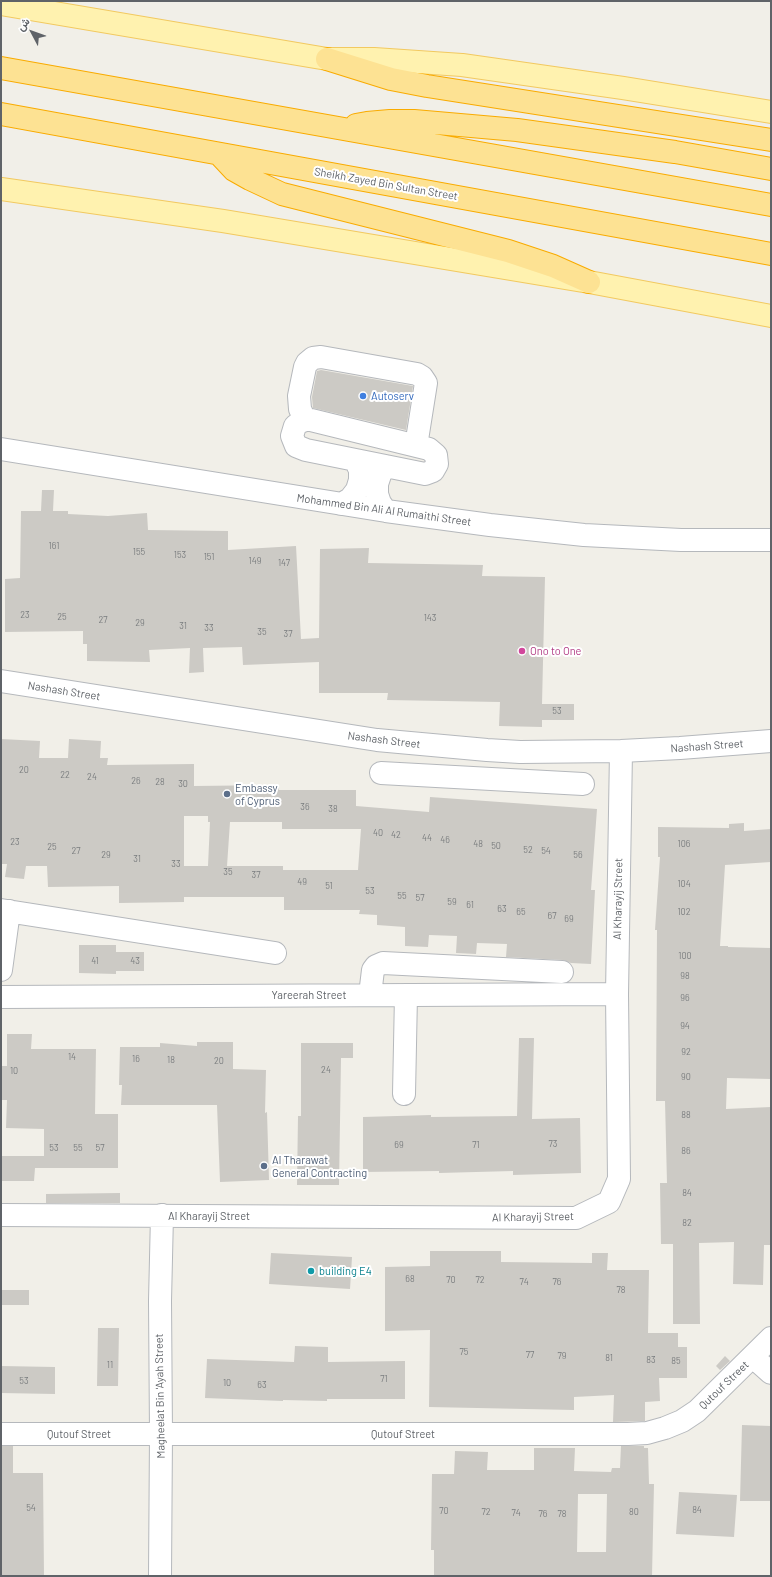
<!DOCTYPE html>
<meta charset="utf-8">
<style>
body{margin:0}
#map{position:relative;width:772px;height:1577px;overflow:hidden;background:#f1efe8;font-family:Barlow,Vazirmatn,sans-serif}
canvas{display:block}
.frame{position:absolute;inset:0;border:2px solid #5f6368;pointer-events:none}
.north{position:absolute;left:12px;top:12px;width:40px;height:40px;-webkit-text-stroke:3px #fff;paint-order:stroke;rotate:311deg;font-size:11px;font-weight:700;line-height:16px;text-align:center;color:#5f6368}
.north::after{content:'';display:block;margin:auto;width:14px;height:18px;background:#5f6368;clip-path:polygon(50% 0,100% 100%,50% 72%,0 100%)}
</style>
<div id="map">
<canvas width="772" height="1577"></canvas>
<div class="frame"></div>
<div class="north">ش</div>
</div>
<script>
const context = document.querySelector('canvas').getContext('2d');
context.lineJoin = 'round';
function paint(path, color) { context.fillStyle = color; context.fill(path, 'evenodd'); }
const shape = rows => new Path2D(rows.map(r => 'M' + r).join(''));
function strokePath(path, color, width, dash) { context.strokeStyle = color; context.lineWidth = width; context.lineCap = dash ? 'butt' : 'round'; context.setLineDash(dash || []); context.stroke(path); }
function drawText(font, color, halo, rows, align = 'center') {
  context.font = font + ' Barlow,sans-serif'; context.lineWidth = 4; context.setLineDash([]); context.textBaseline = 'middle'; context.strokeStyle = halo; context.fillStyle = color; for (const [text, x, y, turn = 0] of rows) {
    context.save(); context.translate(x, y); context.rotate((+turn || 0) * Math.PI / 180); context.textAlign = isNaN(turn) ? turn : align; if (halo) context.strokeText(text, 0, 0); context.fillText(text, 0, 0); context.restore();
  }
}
paint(shape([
 [321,370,413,386,406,430,313,408,312,397,317,371],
 [42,490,54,490,53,511,68,511,68,514,108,516,147,513,148,530,228,531,228,550,296,546,301,639,319,638,320,549,369,548,368,563,483,565,482,576,545,577,542,704,574,704,574,720,542,720,542,727,499,726,500,702,387,700,388,693,319,693,319,662,243,665,242,647,203,648,204,672,189,673,190,648,149,650,150,662,87,661,87,644,83,644,83,631,5,632,5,579,20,578,21,511,41,511],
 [1,739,40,741,39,758,68,758,69,739,101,741,100,758,108,758,107,765,194,764,194,786,279,785,279,790,356,790,356,806,429,812,430,797,597,809,591,890,595,890,591,964,571,963,563,960,506,957,507,944,477,943,476,954,456,953,457,936,429,935,428,947,405,946,405,927,377,925,377,915,359,914,360,910,284,910,284,897,184,897,184,902,119,903,119,886,48,887,47,866,26,866,24,879,5,877,7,864,1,864],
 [184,816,208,816,208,822,210,822,208,866,184,866],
 [230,822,282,822,282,829,361,829,358,870,283,870,283,866,227,866],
 [744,823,744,831,771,829,771,862,725,865,720,946,728,946,728,947,771,948,771,1079,727,1078,726,1109,771,1107,771,1245,764,1245,763,1285,733,1284,734,1242,699,1243,700,1324,673,1324,673,1244,661,1244,660,1183,667,1183,665,1101,656,1101,657,930,655,930,660,857,658,857,658,827,729,828,729,824],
 [79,945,116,945,116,952,144,952,144,971,116,971,116,974,79,973],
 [7,1034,32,1034,31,1049,96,1049,95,1114,118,1114,118,1168,35,1168,34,1181,1,1181,1,1156,44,1156,44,1129,6,1128,7,1100,1,1100,1,1066,7,1066],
 [519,1038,534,1038,532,1119,580,1118,581,1173,513,1175,513,1171,439,1173,439,1171,363,1172,363,1117,431,1115,431,1117,517,1116],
 [197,1042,233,1042,233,1069,266,1070,265,1113,267,1112,269,1180,220,1182,217,1105,121,1105,122,1085,119,1085,120,1047,160,1047,160,1043,197,1046],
 [301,1043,353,1043,353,1058,341,1058,339,1185,297,1185,298,1116,301,1116],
 [120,1193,120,1203,46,1203,46,1194],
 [430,1251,501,1251,501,1262,592,1263,592,1253,608,1253,607,1270,649,1270,648,1333,678,1333,678,1347,687,1347,687,1378,659,1378,660,1401,645,1402,645,1421,613,1422,614,1395,574,1397,574,1410,429,1407,430,1330,385,1331,385,1267,430,1266],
 [271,1253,352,1257,350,1289,269,1284],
 [1,1290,29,1290,29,1305,1,1305],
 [98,1328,119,1328,118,1386,97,1386],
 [295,1346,328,1347,328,1362,405,1361,405,1399,327,1399,327,1401,283,1400,283,1401,205,1398,207,1359,294,1362],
 [725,1356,730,1361,720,1370,716,1366],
 [1,1366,55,1367,55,1394,1,1393],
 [742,1425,771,1426,771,1501,740,1501],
 [1,1446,13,1446,13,1473,43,1473,44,1576,1,1576],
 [621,1446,644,1446,644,1448,648,1448,649,1484,654,1484,652,1576,434,1576,434,1550,431,1550,432,1474,454,1474,455,1451,488,1452,487,1470,534,1470,534,1448,575,1448,574,1471,611,1472,612,1468,620,1468],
 [578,1494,607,1494,606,1552,577,1552],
 [679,1492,737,1495,734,1537,676,1534]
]), '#cccac5');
const minor = shape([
 [305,420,311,420,429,449,436,455,437,464,433,471,425,474,306,450,296,446,292,436,295,426,300,422,305,420],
 [305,420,300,409,299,396,305,367,307,363,313,358,321,357,417,374,422,377,426,383,416,446],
 [1,449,386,511,490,525,584,535,681,540,771,540],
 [385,466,380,475,377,484,377,494,380,503,386,511],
 [341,504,350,499,357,490,360,480,360,470,355,460],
 [1,681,377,740,487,750,520,752,621,751,680,748,771,741],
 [381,773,583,784],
 [1,910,275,953],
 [1,970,9,911],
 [370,995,373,970,376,966,383,963,562,972],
 [1,997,617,994],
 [404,1094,406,995],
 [1,1215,576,1218,609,1202,619,1179,617,994,621,751],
 [753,1357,771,1373],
 [1,1434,628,1434,647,1433,665,1428,682,1421,697,1411,771,1338],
 [160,1576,161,1434,160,1301,162,1215]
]);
const major = shape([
 [1,4,327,59,374,59,462,65,623,88,771,112],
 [1,189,223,221,589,282,771,316]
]);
const highway = shape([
 [327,59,391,79,427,86,771,140],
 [1,68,771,205],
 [1,114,771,254],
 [356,125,367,123,390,121,414,121,517,130,675,152,771,169],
 [219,154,234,170,250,179,282,194,508,251,553,266,589,282]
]);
strokePath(minor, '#b5b8bc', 24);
strokePath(major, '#f2c960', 24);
strokePath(highway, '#f9ab00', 24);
strokePath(minor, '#fff', 22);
strokePath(major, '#fff2af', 22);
strokePath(highway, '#fde293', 22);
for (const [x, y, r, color] of [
 [363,396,4,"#3f7fe0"],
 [522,651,4,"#d1479c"],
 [227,794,4,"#5c6f8a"],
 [264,1166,4,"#5c6f8a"],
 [311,1271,4,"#0f9aa8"]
]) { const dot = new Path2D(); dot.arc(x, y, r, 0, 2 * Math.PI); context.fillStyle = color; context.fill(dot); strokePath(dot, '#fff', 1.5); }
drawText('9px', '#7a7d7f', null, [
 ["161",54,546],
 ["155",139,552],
 ["153",180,555],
 ["151",209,557],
 ["149",255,561],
 ["147",284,563],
 ["23",25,615],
 ["25",62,617],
 ["143",430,618],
 ["27",103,620],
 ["29",140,623],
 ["31",183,626],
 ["33",209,628],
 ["35",262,632],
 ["37",288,634],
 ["53",557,711],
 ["20",24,770],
 ["22",65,775],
 ["24",92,777],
 ["26",136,781],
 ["28",160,782],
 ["30",183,784],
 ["36",305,807],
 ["38",333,809],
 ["40",378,833],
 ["42",396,835],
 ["44",427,838],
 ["46",445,840],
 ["23",15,842],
 ["48",478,844],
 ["106",684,844],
 ["50",496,846],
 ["25",52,847],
 ["52",528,850],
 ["27",76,851],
 ["54",546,851],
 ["29",106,855],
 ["56",578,855],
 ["31",137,859],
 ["33",176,864],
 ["35",228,872],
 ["37",256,875],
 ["49",302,882],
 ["104",684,884],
 ["51",329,886],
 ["53",370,891],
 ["55",402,896],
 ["57",420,898],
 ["59",452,902],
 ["61",470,905],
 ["63",502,909],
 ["65",521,912],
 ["102",684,912],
 ["67",552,916],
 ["69",569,919],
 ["100",685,956],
 ["41",95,961],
 ["43",135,961],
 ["98",685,976],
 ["96",685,998],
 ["94",685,1026],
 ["92",686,1052],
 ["14",72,1057],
 ["16",136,1059],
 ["18",171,1060],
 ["20",219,1061],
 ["24",326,1070],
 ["10",14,1071],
 ["90",686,1077],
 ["88",686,1115],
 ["73",553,1144],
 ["69",399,1145],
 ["71",476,1145],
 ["53",54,1148],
 ["55",78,1148],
 ["57",100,1148],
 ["86",686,1151],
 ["84",687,1193],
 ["82",687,1223],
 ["68",410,1279],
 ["70",451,1280],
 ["72",480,1280],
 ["74",524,1282],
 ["76",557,1282],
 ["78",621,1290],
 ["75",464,1352],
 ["77",530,1355],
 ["79",562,1356],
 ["81",609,1358],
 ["83",651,1360],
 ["85",676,1361],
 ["11",110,1365],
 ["71",384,1379],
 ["53",24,1381],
 ["10",227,1383],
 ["63",262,1385],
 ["54",31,1508],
 ["84",697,1510],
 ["70",444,1511],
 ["72",486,1512],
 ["80",634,1512],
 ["74",516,1513],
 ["76",543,1514],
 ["78",562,1514]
]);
drawText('11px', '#5f6368', '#fff', [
 ["Sheikh Zayed Bin Sultan Street",386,184,10],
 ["Mohammed Bin Ali Al Rumaithi Street",384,510,8],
 ["Nashash Street",64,691,9],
 ["Nashash Street",384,740,7],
 ["Nashash Street",707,746,-4],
 ["Al Kharayij Street",618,899,-89],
 ["Yareerah Street",309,995],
 ["Al Kharayij Street",209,1216],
 ["Al Kharayij Street",533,1217,-1],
 ["Qutouf Street",724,1385,-44],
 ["Magheelat Bin 'Ayah Street",160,1396,-91],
 ["Qutouf Street",79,1434],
 ["Qutouf Street",403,1434]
]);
drawText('11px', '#366cbe', '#fff', [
 ["Autoserv",371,396]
], 'left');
drawText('11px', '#b23c85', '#fff', [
 ["Ono to One",530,651]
], 'left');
drawText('11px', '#4e5e75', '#fff', [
 ["Embassy",235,788],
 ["of Cyprus",235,801],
 ["Al Tharawat",272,1160],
 ["General Contracting",272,1173]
], 'left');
drawText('11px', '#0d838f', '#fff', [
 ["building E4",319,1271]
], 'left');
</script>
